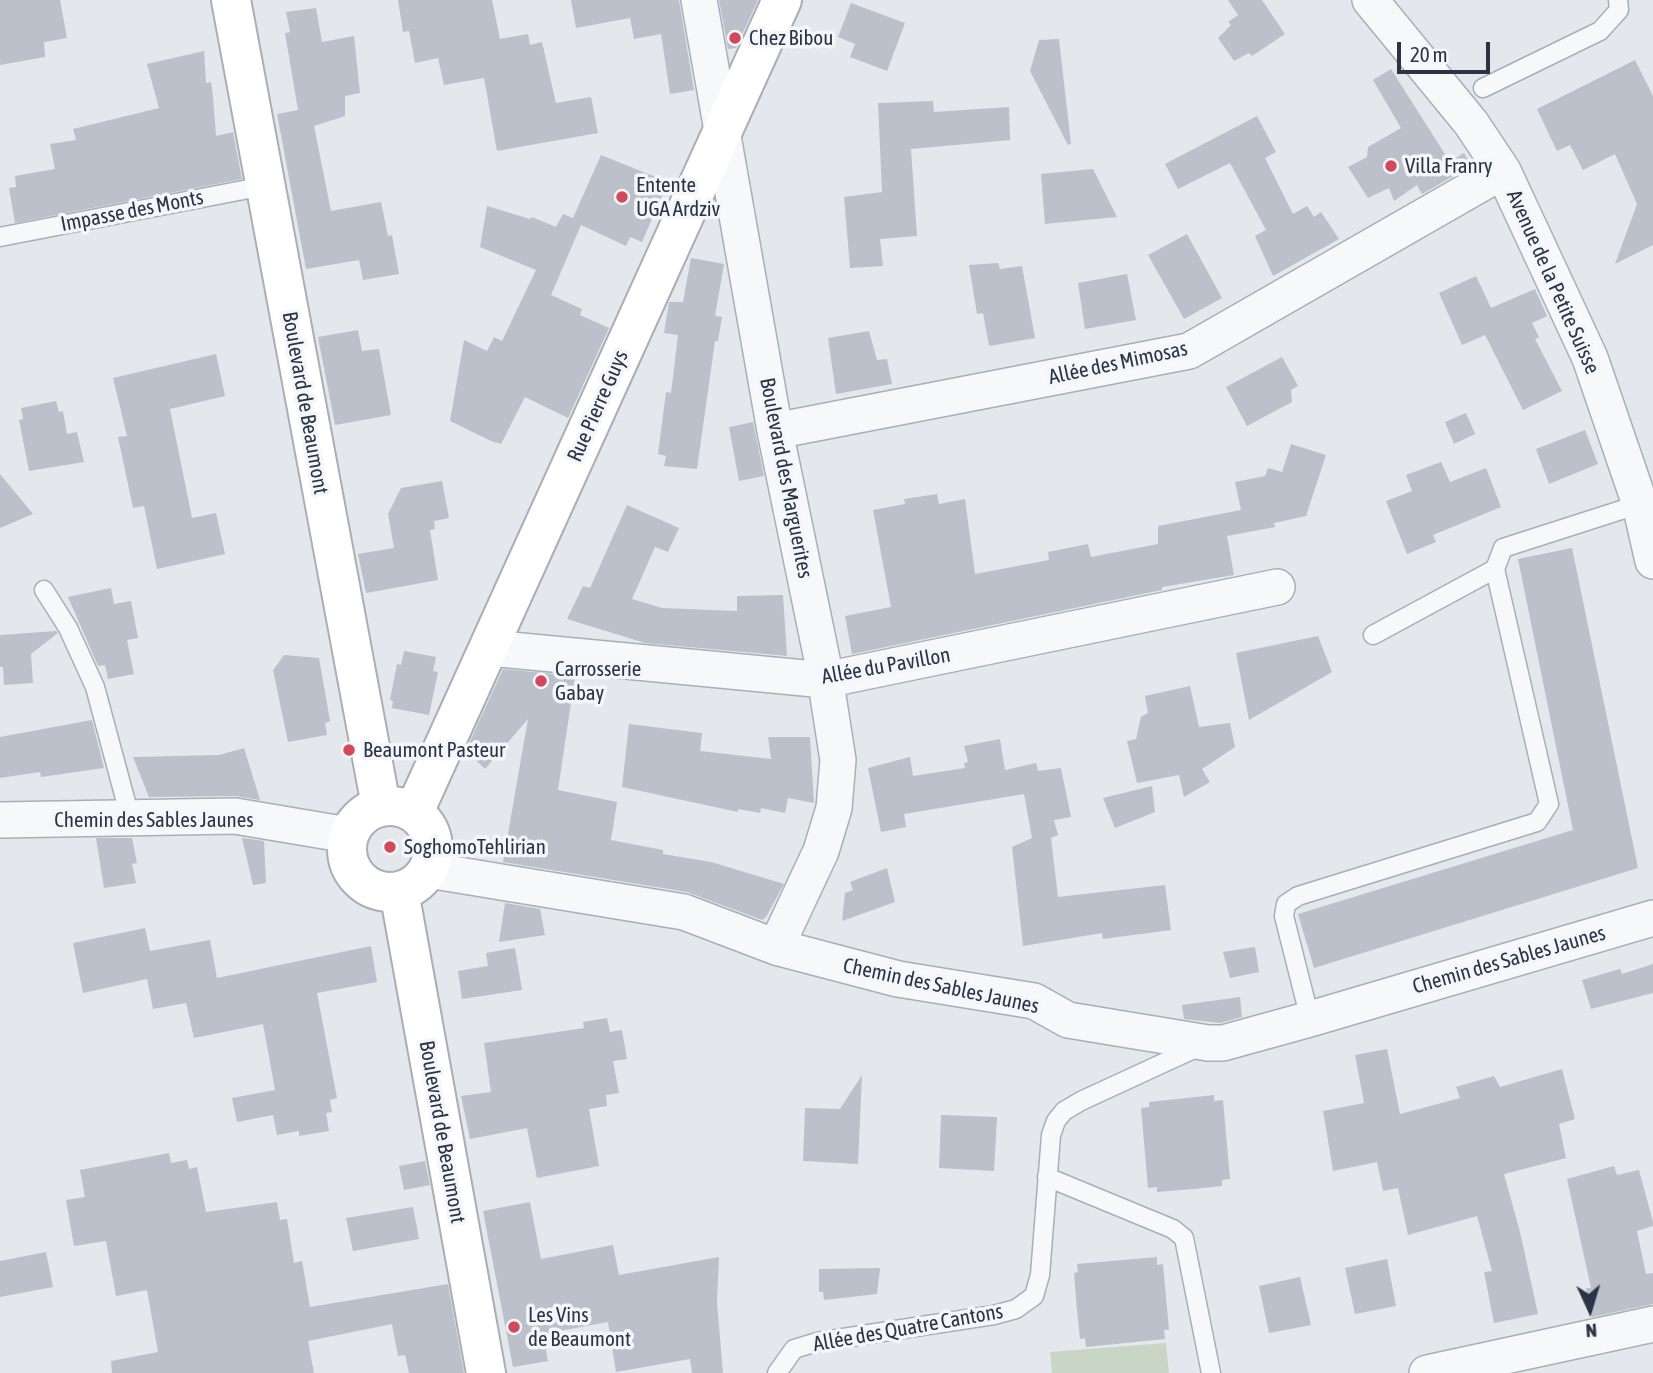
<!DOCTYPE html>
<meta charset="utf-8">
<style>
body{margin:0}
#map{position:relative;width:1653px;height:1373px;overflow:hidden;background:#e4e7ec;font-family:"Asap Condensed",sans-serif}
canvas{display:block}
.north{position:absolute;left:1555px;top:1275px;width:70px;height:70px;-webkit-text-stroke:5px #f4f6f9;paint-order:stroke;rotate:176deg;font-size:19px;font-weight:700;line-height:28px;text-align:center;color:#2b3445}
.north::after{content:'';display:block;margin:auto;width:24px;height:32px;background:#2b3445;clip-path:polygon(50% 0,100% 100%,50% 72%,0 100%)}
.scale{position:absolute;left:1397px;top:42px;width:93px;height:32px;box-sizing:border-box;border:4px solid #2b3445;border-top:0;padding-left:9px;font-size:21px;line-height:24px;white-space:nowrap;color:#2b3445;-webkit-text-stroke:5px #f4f6f9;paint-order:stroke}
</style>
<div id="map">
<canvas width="1653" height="1373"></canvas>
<div class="north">N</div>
<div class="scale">20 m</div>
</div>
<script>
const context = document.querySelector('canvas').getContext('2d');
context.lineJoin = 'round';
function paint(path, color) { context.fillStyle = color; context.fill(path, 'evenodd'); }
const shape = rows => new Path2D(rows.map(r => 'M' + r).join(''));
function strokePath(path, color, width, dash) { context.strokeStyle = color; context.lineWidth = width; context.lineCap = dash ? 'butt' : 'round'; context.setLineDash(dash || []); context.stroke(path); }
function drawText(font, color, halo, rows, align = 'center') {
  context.font = font + ' "Asap Condensed",sans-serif'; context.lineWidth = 7; context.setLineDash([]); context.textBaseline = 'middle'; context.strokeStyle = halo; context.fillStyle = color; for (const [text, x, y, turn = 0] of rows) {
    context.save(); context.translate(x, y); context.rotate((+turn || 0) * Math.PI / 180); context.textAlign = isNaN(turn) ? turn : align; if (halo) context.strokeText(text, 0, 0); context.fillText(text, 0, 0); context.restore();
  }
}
paint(shape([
 [1166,1343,1169,1373,1052,1373,1050,1352]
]), '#c9d6c5');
paint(shape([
 [0,0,60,0,67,38,44,42,45,57,0,65],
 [398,0,492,0,500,39,528,34,530,45,542,42,556,103,591,97,598,133,497,151,484,78,444,85,438,58,415,63,409,31,403,32],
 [571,0,679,0,694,90,670,94,661,34,634,39,630,18,576,28],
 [719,0,758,0,736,48,728,49],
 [1228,0,1262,0,1285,34,1252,56,1249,53,1234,61,1218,38,1231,25,1228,22,1238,15],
 [851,3,905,23,887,71,850,57,855,44,838,37],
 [316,8,322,42,354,36,360,93,345,96,345,116,314,126,331,211,381,202,388,236,392,235,399,274,363,280,359,260,306,269,277,114,298,110,285,33,290,32,286,12],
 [1059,39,1071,144,1068,145,1030,71,1039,40],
 [204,51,206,83,211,82,213,97,216,136,233,132,242,179,15,223,9,188,16,187,15,176,55,169,50,144,76,140,73,129,159,108,147,64],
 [1635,60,1653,96,1653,245,1615,264,1637,204,1615,154,1583,170,1570,145,1557,151,1537,109],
 [1391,69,1450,162,1464,153,1471,166,1422,194,1417,185,1394,201,1389,188,1368,198,1348,167,1367,157,1368,147,1401,128,1373,80],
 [933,101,934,112,1009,107,1010,140,911,149,917,236,880,239,883,266,850,268,844,197,882,192,878,103],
 [1257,116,1276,152,1265,158,1293,214,1307,206,1314,217,1321,212,1339,239,1273,276,1255,236,1266,230,1230,163,1178,189,1165,164],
 [601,155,668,182,642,242,630,237,626,246,581,225,551,295,582,309,580,315,609,328,568,418,525,397,501,444,491,441,450,421,464,340,487,351,494,337,502,341,536,270,480,247,487,206,530,219,532,217,556,227,563,214,573,218],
 [1093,169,1117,217,1045,224,1041,174],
 [1187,234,1222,298,1184,319,1148,255],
 [691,258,724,264,715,316,722,317,718,341,715,341,697,469,664,466,666,456,658,454,666,392,671,393,678,335,664,333,669,302,683,302],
 [998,263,1000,269,1022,266,1035,338,989,346,983,313,977,314,969,265],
 [1127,274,1136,320,1085,329,1078,283],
 [1476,276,1491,308,1535,289,1547,316,1532,323,1539,337,1535,339,1562,391,1523,410,1485,335,1462,345,1439,293],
 [358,330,362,351,379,349,391,415,335,425,318,337],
 [869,331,877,360,887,359,892,384,836,394,828,338],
 [216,354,225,396,170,409,192,518,216,513,225,554,157,569,144,506,133,508,118,437,127,436,113,378],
 [1282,357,1298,386,1291,390,1292,402,1247,426,1226,387],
 [56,401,59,412,63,411,67,434,77,432,84,462,29,471,19,420,23,419,21,408],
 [1466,413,1475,434,1454,444,1445,422],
 [753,422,764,476,739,481,729,427],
 [1585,430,1598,464,1549,484,1536,449],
 [1291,444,1326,455,1306,516,1274,523,1275,527,1227,536,1234,575,1162,587,1162,590,852,654,845,616,891,607,873,510,905,504,904,499,937,494,939,504,965,499,975,574,1049,560,1048,552,1088,544,1091,557,1158,544,1158,526,1241,510,1235,482,1265,476,1268,468,1282,472],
 [1441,462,1450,482,1486,468,1501,507,1433,535,1436,542,1407,554,1386,501,1412,491,1406,475],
 [0,474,33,514,0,528],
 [442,481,449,518,434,521,435,529,430,530,438,580,366,593,358,554,394,548,388,514,401,488],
 [627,505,679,528,668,552,655,547,632,599,662,608,737,611,737,596,783,595,787,656,645,643,567,619,583,586,590,588],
 [1572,548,1638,868,1314,968,1298,914,1573,830,1518,559],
 [111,588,114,604,131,601,138,638,127,640,134,674,108,679,105,665,98,666,68,597],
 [56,631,58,633,31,654,33,683,4,685,3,667,0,667,0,635],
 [1318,636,1332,672,1249,720,1236,653],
 [404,651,436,657,433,671,438,672,429,715,392,708,393,701,390,700,397,664,401,665],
 [284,655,319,658,330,721,325,723,327,735,288,742,273,670],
 [503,669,575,676,558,790,617,802,611,840,663,850,663,854,711,862,784,884,766,917,762,920,687,892,503,862,528,719,485,769,466,750],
 [1190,686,1199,727,1230,723,1235,747,1202,769,1210,782,1184,797,1179,775,1137,783,1127,741,1136,739,1141,717,1148,713,1145,696],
 [92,720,104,768,41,777,40,772,0,778,0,737],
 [629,724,702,733,700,751,771,759,768,737,810,737,814,803,788,798,785,813,761,808,760,813,738,809,738,812,622,787],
 [1000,739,1005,770,1036,763,1038,771,1061,768,1071,817,1054,820,1058,835,1051,838,1058,897,1165,885,1171,930,1103,939,1102,933,1023,946,1012,847,1032,838,1024,794,904,814,906,827,881,832,868,768,910,757,913,776,965,768,964,763,968,762,964,746],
 [244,748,260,800,235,796,149,797,133,757,219,755],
 [1152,786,1155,812,1115,828,1103,798],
 [96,838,132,838,137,863,132,864,136,883,104,888],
 [242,838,264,841,266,883,253,885],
 [887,868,895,902,842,921,845,893,853,890,850,882],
 [505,903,540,909,545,935,499,942],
 [145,928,150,951,210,940,217,978,371,946,377,982,317,993,337,1098,330,1100,332,1112,326,1113,329,1131,299,1136,299,1131,277,1135,273,1115,237,1122,232,1098,275,1090,263,1024,194,1038,186,1003,153,1009,147,979,83,993,73,943],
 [1255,947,1259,972,1230,978,1223,952],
 [515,948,522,990,462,999,458,971,488,966,486,953],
 [1653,964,1653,993,1591,1009,1582,980,1620,969,1622,974],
 [1240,997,1242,1017,1220,1023,1184,1019,1182,1005],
 [607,1018,610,1032,622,1030,627,1059,613,1061,619,1093,606,1095,607,1106,589,1109,599,1166,537,1178,527,1128,470,1139,461,1096,491,1092,484,1043,584,1028,583,1022],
 [1387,1049,1400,1114,1460,1098,1456,1087,1494,1076,1500,1087,1562,1069,1575,1119,1559,1124,1566,1158,1504,1174,1520,1232,1538,1314,1494,1323,1484,1272,1492,1271,1477,1216,1408,1235,1398,1188,1383,1191,1377,1162,1333,1171,1323,1111,1364,1103,1355,1055],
 [862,1075,858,1164,803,1161,805,1108,840,1109],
 [1214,1095,1214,1101,1223,1100,1230,1179,1222,1180,1222,1186,1194,1189,1157,1192,1157,1187,1148,1188,1141,1108,1149,1107,1149,1102],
 [941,1115,997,1117,994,1171,939,1168],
 [169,1153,171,1163,187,1160,189,1169,197,1167,206,1212,277,1202,280,1220,287,1219,294,1263,302,1261,310,1307,448,1284,464,1373,409,1373,405,1355,398,1356,392,1324,308,1341,314,1373,112,1373,111,1361,158,1352,147,1290,116,1296,106,1241,74,1246,66,1200,85,1197,80,1170],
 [425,1161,430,1185,404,1190,399,1166],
 [1614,1166,1617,1175,1639,1170,1653,1222,1653,1226,1637,1231,1646,1274,1653,1273,1653,1304,1592,1317,1586,1288,1591,1288,1567,1179],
 [530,1202,541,1259,613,1245,619,1275,719,1257,717,1302,723,1373,692,1373,690,1359,616,1372,608,1322,543,1334,548,1361,513,1367,483,1211],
 [413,1207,419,1239,353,1251,346,1218],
 [46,1252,53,1287,0,1297,0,1261],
 [1157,1257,1157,1265,1163,1264,1169,1330,1164,1330,1165,1339,1086,1347,1085,1338,1080,1339,1077,1310,1074,1273,1078,1272,1077,1264],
 [1387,1259,1396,1306,1355,1314,1345,1268],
 [880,1268,877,1294,824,1300,823,1292,819,1292,819,1269],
 [1300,1277,1311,1325,1269,1333,1259,1286]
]), '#bbc0ca');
const lane = shape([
 [1483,88,1600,31,1619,10,1618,0],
 [0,237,264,186],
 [44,590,68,628,95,687,130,817],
 [1373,635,1495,569],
 [1310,1019,1284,916,1286,904,1298,896,1537,822,1549,804,1495,569,1503,548,1640,504],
 [1047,1177,1173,1229,1184,1238,1211,1373],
 [777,1373,794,1349,817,1342,994,1315,1016,1309,1034,1296,1040,1275,1051,1135,1056,1121,1064,1111,1081,1101,1198,1047]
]);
const street = shape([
 [699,0,775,431,823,664,838,760,834,808,821,851,776,947],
 [1370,0,1471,123,1503,171,1590,358,1640,504,1653,561],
 [775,431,1189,351,1503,171],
 [490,648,825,680,1277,587],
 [0,820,235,816,348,835],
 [428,870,684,912,776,947,898,979,1034,1001,1068,1020,1208,1043,1223,1043,1310,1019,1653,918],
 [1427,1373,1653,1324]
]);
const secondary = shape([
 [231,0,381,806],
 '347 849a43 43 0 1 1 86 0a43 43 0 1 1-86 0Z',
 [414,812,782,0],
 [399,891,486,1373]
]);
strokePath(lane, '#a9aeb7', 21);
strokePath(street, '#a9aeb7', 38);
strokePath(secondary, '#a9aeb7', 42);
strokePath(lane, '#f7f8fa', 18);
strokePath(street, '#f7f8fa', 35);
strokePath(secondary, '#fff', 38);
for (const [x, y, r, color] of [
 [735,38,7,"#d1495b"],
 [1391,166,7,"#d1495b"],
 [622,197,7,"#d1495b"],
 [541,681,7,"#d1495b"],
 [349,750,7,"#d1495b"],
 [390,847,7,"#d1495b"],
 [514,1327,7,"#d1495b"]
]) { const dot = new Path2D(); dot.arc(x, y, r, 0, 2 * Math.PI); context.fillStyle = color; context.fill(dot); strokePath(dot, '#f4f6f9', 2.5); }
drawText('21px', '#2b3445', '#f4f6f9', [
 ["Chez Bibou",749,38],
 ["Villa Franry",1405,166],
 ["Entente",636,185],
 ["UGA Ardziv",636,209],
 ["Carrosserie",555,669],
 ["Gabay",555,693],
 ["Beaumont Pasteur",363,750],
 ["SoghomoTehlirian",404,847],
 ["Les Vins",528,1315],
 ["de Beaumont",528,1339]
], 'left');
drawText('21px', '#2b3445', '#f4f6f9', [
 ["Impasse des Monts",132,211,-11],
 ["Avenue de la Petite Suisse",1553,282,66],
 ["Allée des Mimosas",1118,363,-12],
 ["Boulevard de Beaumont",305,403,80],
 ["Rue Pierre Guys",598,406,-66],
 ["Boulevard des Marguerites",786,478,79],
 ["Allée du Pavillon",886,666,-10],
 ["Chemin des Sables Jaunes",154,820],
 ["Chemin des Sables Jaunes",1509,960,-16],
 ["Chemin des Sables Jaunes",941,986,12],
 ["Boulevard de Beaumont",442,1132,80],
 ["Allée des Quatre Cantons",908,1328,-10]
]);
</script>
